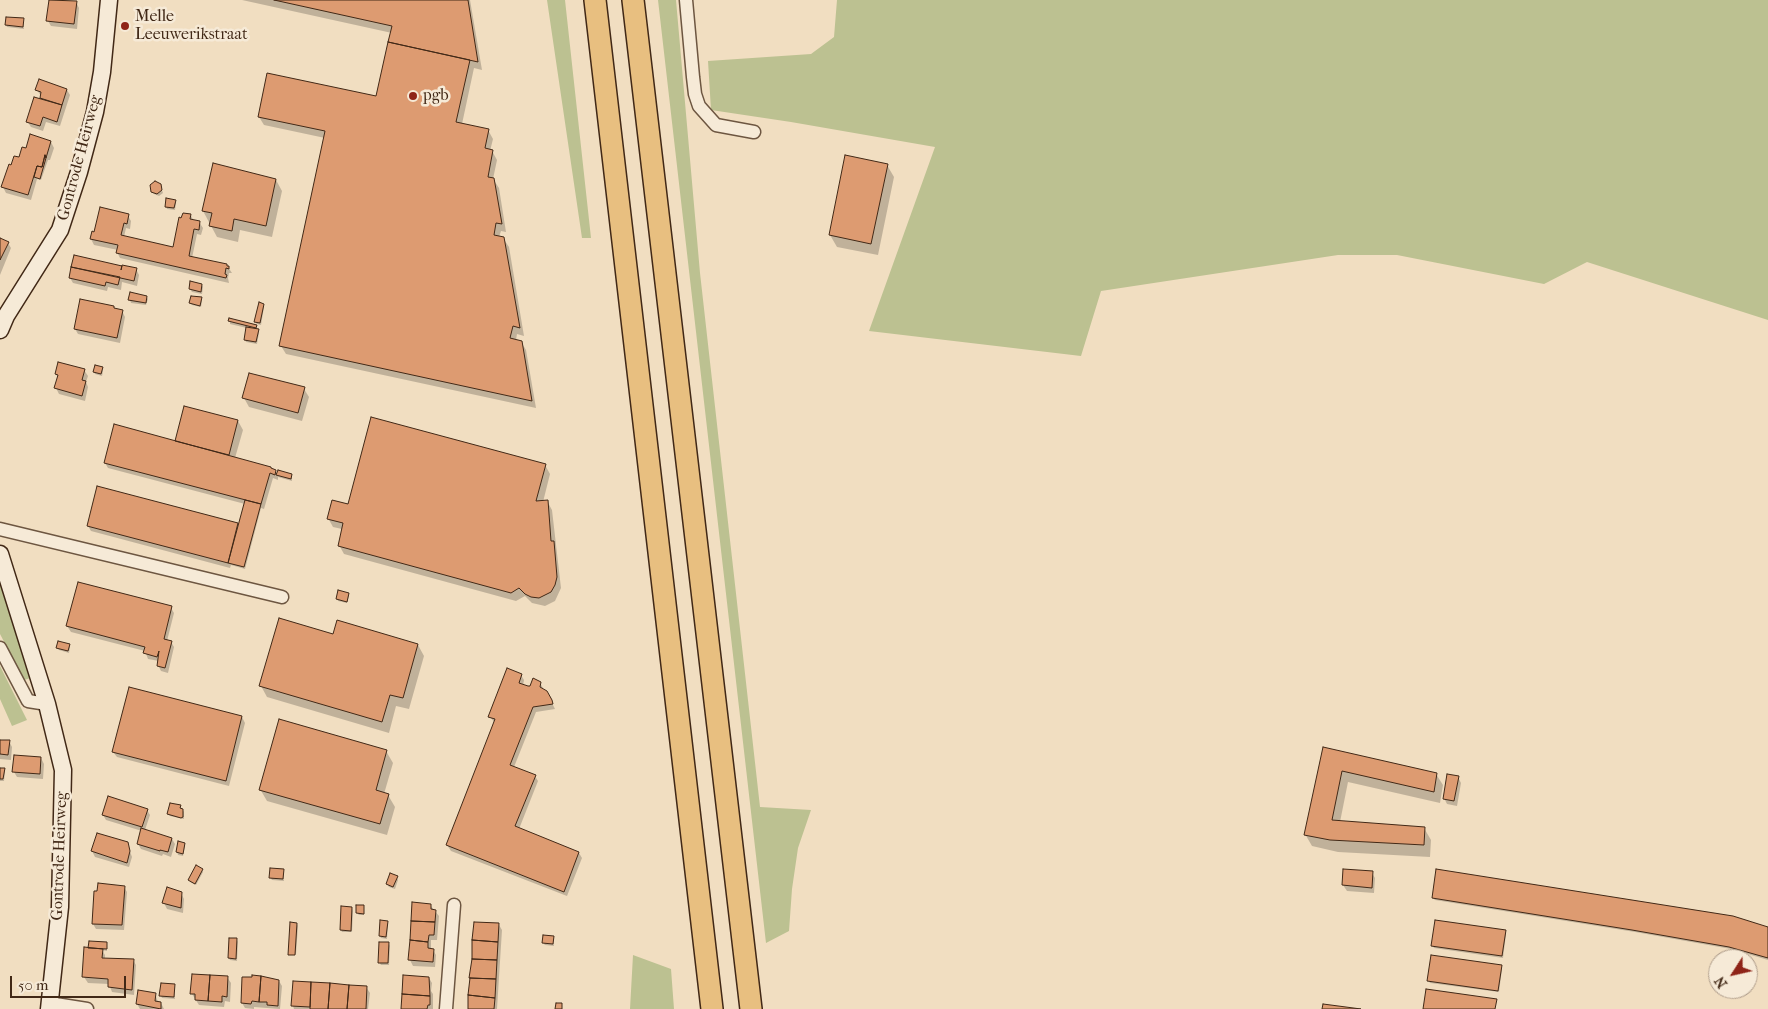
<!DOCTYPE html>
<style>
body{margin:0}
#map{position:relative;width:1768px;height:1009px;overflow:hidden;background:#f1dec1;font-family:"IM FELL French Canon",serif}
canvas{display:block}
.north{position:absolute;left:1708px;top:949px;width:50px;height:50px;box-sizing:border-box;background:#f6ead7;border:1px solid #ae9c8a;border-radius:50%;rotate:235deg;font-size:14px;font-weight:700;line-height:20px;text-align:center;color:#412816}
.north::after{content:'';display:block;margin:auto;width:18px;height:22px;background:#8f2418;clip-path:polygon(50% 0,100% 100%,50% 72%,0 100%)}
.scale{position:absolute;left:10px;top:976px;width:116px;height:22px;box-sizing:border-box;border:2px solid #412816;border-top:0;padding-left:6px;font-size:15px;line-height:18px;white-space:nowrap;color:#412816;-webkit-text-stroke:4px #f6ead7;paint-order:stroke}
</style>
<div id="map">
<canvas width="1768" height="1009"></canvas>
<div class="north">N</div>
<div class="scale">50 m</div>
</div>
<script>
const context = document.querySelector('canvas').getContext('2d');
context.lineJoin = 'round';
function paint(path, color) { context.fillStyle = color; context.fill(path, 'evenodd'); }
const shape = rows => new Path2D(rows.map(r => 'M' + r).join(''));
function strokePath(path, color, width, dash) { context.strokeStyle = color; context.lineWidth = width; context.lineCap = dash ? 'butt' : 'round'; context.setLineDash(dash || []); context.stroke(path); }
function drawText(font, color, halo, rows, align = 'center') {
  context.font = font + ' "IM FELL French Canon",serif'; context.lineWidth = 5; context.setLineDash([]); context.textBaseline = 'middle'; context.strokeStyle = halo; context.fillStyle = color; for (const [text, x, y, turn = 0] of rows) {
    context.save(); context.translate(x, y); context.rotate((+turn || 0) * Math.PI / 180); context.textAlign = isNaN(turn) ? turn : align; if (halo) context.strokeText(text, 0, 0); context.fillText(text, 0, 0); context.restore();
  }
}
paint(shape([
 [547,0,565,0,591,238,582,238],
 [658,0,676,0,700,273,760,807,811,810,798,848,792,889,789,931,766,943],
 [837,0,1768,0,1768,320,1587,262,1544,284,1397,255,1338,255,1101,291,1081,356,869,331,935,147,791,122,711,110,708,61,811,54,834,37],
 [0,582,31,678,24,680,0,634],
 [0,666,27,720,12,726,0,699],
 [633,955,671,969,674,1009,630,1009]
]), '#bcc191');
paint(shape([
 [50,0,76,2,79,8,77,29,51,26,48,21],
 [242,0,470,0,482,70,474,68,462,124,488,130,493,139,490,151,492,151,497,160,493,179,499,188,506,232,501,231,499,237,503,238,509,247,524,336,517,334,516,340,521,342,526,350,536,408,286,354,281,346,325,138,264,125,259,117,377,98,392,33],
 [23,20,24,29,7,27,6,25],
 [37,90,67,90,70,95,60,126,46,122,43,131,31,127,27,121,41,96],
 [51,142,54,148,50,160,48,160,41,180,37,179,31,200,6,193,3,187,12,166,27,149],
 [887,165,894,177,878,255,837,247,830,235],
 [276,180,282,191,272,237,240,230,238,242,217,237,203,211],
 [160,185,163,193,159,196,154,194,152,192],
 [175,201,176,203,175,210,167,209,166,206],
 [128,216,131,221,130,229,126,228,124,237,174,248,191,216,194,221,199,222,203,228,201,235,197,234,192,258,228,267,232,273,229,273,228,278,229,283,120,258,117,252,118,250,94,245,91,239,93,233],
 [0,240,8,243,11,248,0,275],
 [136,269,139,275,137,286,122,282,121,290,108,287,107,291,73,283,70,278],
 [202,285,203,287,202,294,192,292,190,289],
 [146,297,148,299,146,305,131,303,130,300],
 [201,299,202,301,201,307,192,305,190,303],
 [263,305,264,307,261,325,257,324,255,322],
 [114,309,122,311,125,317,120,343,78,334,75,329],
 [230,319,256,326,259,333,257,344,246,342,245,339,247,328,230,324],
 [102,368,103,371,102,376,95,374,94,372],
 [84,370,88,376,86,382,88,387,85,401,59,394,56,388,58,378,56,374],
 [304,389,309,397,302,421,249,407,244,398],
 [185,407,238,421,243,430,235,458,275,471,278,475,291,475,292,478,292,481,278,477,278,480,273,478,264,509,261,508,245,569,231,565,230,568,91,531,88,526,237,524,239,527,245,504,108,468,105,463,176,442],
 [545,465,550,474,543,502,547,501,552,510,561,588,555,601,545,606,532,603,525,596,516,601,344,554,339,545,342,529,333,527,328,518,349,505],
 [348,594,349,596,347,603,338,601,337,598],
 [171,608,174,613,167,641,171,642,174,647,168,673,161,671,158,665,159,661,148,659,145,651,71,632,67,626],
 [334,636,418,645,424,656,409,709,396,706,389,733,267,697,261,686],
 [69,645,70,647,69,653,59,650,57,648],
 [521,675,524,680,523,686,528,688,540,683,543,688,543,690,551,701,555,709,536,712,514,767,535,776,538,781,519,829,579,853,582,858,567,896,451,851,447,845,495,723,490,717],
 [242,717,245,723,229,786,117,757,113,752],
 [0,741,9,741,12,747,11,760,0,759],
 [1324,748,1436,774,1443,785,1440,803,1348,782,1340,822,1424,828,1431,840,1430,857,1338,852,1312,846,1305,834],
 [386,751,393,763,384,794,388,795,395,807,387,835,267,801,260,789],
 [41,758,44,764,43,779,17,777,14,772],
 [0,769,4,770,5,772,4,781,0,781],
 [1458,777,1461,783,1457,806,1447,804,1444,798],
 [180,806,184,812,184,819,170,816,168,814],
 [147,810,150,815,145,830,172,839,175,844,171,857,163,854,162,856,141,849,138,844,142,831,106,820,103,815],
 [127,843,132,857,129,867,95,857,92,851],
 [184,844,185,846,183,856,178,855,177,852],
 [202,870,203,872,196,885,190,882,189,880],
 [283,871,284,881,272,880,270,877],
 [1372,873,1375,878,1374,893,1347,891,1343,885],
 [397,877,398,880,395,889,389,887,387,884],
 [124,887,127,892,124,930,96,929,93,924],
 [181,893,184,899,183,913,167,909,164,903],
 [1433,898,1768,928,1768,960,1731,949,1635,932,1435,900],
 [413,904,430,905,439,916,437,940,431,940,431,950,433,950,436,955,435,967,413,966,410,960],
 [364,907,364,915,359,915,357,913],
 [352,908,353,911,352,932,342,932,341,930],
 [387,922,388,924,387,939,381,938,380,936],
 [297,924,298,926,296,954,289,953],
 [499,925,502,930,497,1009,469,1009],
 [1505,932,1506,934,1503,958,1434,948,1433,946],
 [553,937,554,946,545,945,543,943],
 [237,940,238,942,237,961,230,960,229,958],
 [106,943,107,951,102,950,105,955,105,959,133,960,136,965,134,995,112,992,109,984,88,983,84,977,86,949],
 [389,944,390,946,389,965,381,965,379,962],
 [1501,966,1502,969,1499,992,1430,983,1429,981],
 [227,977,231,983,230,1002,225,1001,224,1007,199,1005,192,994],
 [429,978,432,983,431,991,433,994,433,1009,402,1009],
 [279,981,282,986,280,1009,254,1007,254,1009,245,1008,242,1003],
 [295,982,366,987,370,993,368,1009,294,1009,293,1006],
 [174,985,175,999,162,998,161,996],
 [155,994,158,1002,161,1003,164,1009,140,1009,137,1004]
]), '#0003');
const building = shape([
 [49,0,77,1,74,24,46,21,49,0],
 [274,0,468,0,478,62,388,42,392,26,274,0],
 [6,17,24,18,23,27,5,25,6,17],
 [388,42,470,60,456,122,489,129,485,148,493,150,488,177,494,178,502,224,496,223,494,235,504,237,520,328,513,326,510,338,522,341,532,401,279,346,325,131,258,117,267,73,376,96,388,42],
 [39,79,67,89,62,105,40,98,41,92,35,90,39,79],
 [34,97,62,105,57,122,43,117,40,126,26,122,34,97],
 [30,134,51,141,46,158,45,155,42,167,37,166,28,195,1,187,9,164,11,165,14,156,19,157,22,147,26,148,30,134],
 [45,155,46,158,40,179,34,177,37,166,42,167,45,155],
 [845,155,888,164,871,244,829,235,845,155],
 [213,163,276,179,266,226,234,219,232,231,209,226,212,213,202,211,213,163],
 [155,181,161,184,162,190,157,194,151,192,150,185,155,181],
 [166,198,176,200,174,208,165,207,166,198],
 [100,207,129,214,127,224,124,223,121,235,173,247,179,217,181,218,183,213,191,214,190,219,200,221,199,230,194,229,189,256,227,264,227,266,229,266,229,269,226,268,225,274,227,275,226,278,116,253,118,245,90,239,92,231,94,232,100,207],
 [0,238,9,242,0,260,0,238],
 [74,255,122,266,121,270,122,265,137,268,134,281,71,267,74,255],
 [71,267,120,277,118,285,106,282,105,286,69,278,71,267],
 [190,281,202,284,201,292,189,289,190,281],
 [130,292,147,296,146,303,128,300,130,292],
 [191,296,202,297,200,306,189,303,191,296],
 [80,299,114,306,114,308,123,310,117,338,74,329,80,299],
 [259,302,264,304,260,323,254,322,259,302],
 [229,318,257,325,256,328,228,321,229,318],
 [246,327,259,329,256,342,244,340,246,327],
 [58,362,85,369,82,380,86,381,82,396,54,388,58,375,55,374,58,362],
 [95,365,103,367,101,374,93,372,95,365],
 [249,373,305,387,298,413,242,398,249,373],
 [184,406,238,420,229,455,175,441,184,406],
 [371,417,546,464,536,501,548,500,551,541,554,541,557,577,555,585,551,592,539,598,531,597,525,594,519,588,511,593,338,546,343,523,327,519,332,500,348,504,371,417],
 [114,424,271,467,271,468,276,470,275,475,270,473,261,504,104,463,114,424],
 [278,470,292,474,291,479,276,475,278,470],
 [97,486,238,523,228,563,87,526,97,486],
 [245,500,261,504,244,567,228,563,245,500],
 [78,582,172,606,164,639,172,641,165,668,157,666,159,651,157,657,143,653,145,647,66,626,78,582],
 [338,590,349,593,347,602,336,599,338,590],
 [279,618,333,634,337,620,418,644,403,698,390,695,382,722,259,686,279,618],
 [58,641,70,644,68,651,56,648,58,641],
 [507,668,522,674,519,683,528,686,530,686,533,678,541,682,540,687,547,691,552,700,553,704,533,707,510,765,536,775,515,826,579,852,564,892,446,845,495,719,488,717,507,668],
 [129,687,242,716,226,781,112,752,129,687],
 [279,719,387,750,376,790,389,794,380,824,259,790,279,719],
 [0,740,10,740,8,755,0,754,0,740],
 [1323,747,1437,773,1434,792,1342,771,1332,820,1425,827,1424,845,1330,840,1304,835,1323,747],
 [14,755,41,757,40,774,12,772,14,755],
 [0,768,5,768,3,779,0,779,0,768],
 [1447,774,1459,776,1454,801,1443,799,1447,774],
 [108,796,148,809,142,827,102,815,108,796],
 [170,803,181,805,180,808,183,809,183,817,181,818,167,814,170,803],
 [141,828,172,838,168,852,160,850,160,851,137,844,141,828],
 [97,833,128,842,130,851,127,863,91,851,97,833],
 [178,841,185,843,183,854,176,852,178,841],
 [196,865,203,869,195,884,188,880,196,865],
 [270,868,284,869,283,879,269,878,270,868],
 [1343,869,1373,871,1372,888,1342,885,1343,869],
 [1436,869,1733,916,1768,927,1768,958,1729,947,1632,930,1432,898,1436,869],
 [390,873,398,876,393,887,386,884,390,873],
 [98,883,125,886,122,925,92,924,94,891,97,891,98,883],
 [167,887,182,892,181,908,162,903,167,887],
 [412,902,431,904,431,909,436,910,435,922,411,921,412,902],
 [356,905,364,905,364,914,356,913,356,905],
 [341,906,352,907,351,931,340,930,341,906],
 [380,920,388,921,386,937,379,936,380,920],
 [1435,920,1506,930,1502,956,1431,946,1435,920],
 [411,921,435,922,434,935,429,935,428,942,410,940,411,921],
 [290,922,297,923,295,955,288,955,290,922],
 [474,922,499,923,498,942,472,940,474,922],
 [543,935,554,936,553,944,542,943,543,935],
 [229,938,237,938,236,959,228,958,229,938],
 [410,940,428,942,428,948,434,949,433,962,408,960,410,940],
 [472,940,498,942,497,960,472,959,472,940],
 [89,941,107,942,107,949,88,948,89,941],
 [379,942,389,942,388,963,378,963,379,942],
 [84,947,103,949,102,958,134,959,132,990,108,987,108,979,82,977,84,947],
 [1431,955,1502,965,1498,991,1427,981,1431,955],
 [472,959,497,960,496,979,469,978,472,959],
 [192,974,210,975,208,1001,195,1000,195,994,190,994,192,974],
 [210,975,228,976,227,997,222,996,222,1002,208,1001,210,975],
 [252,975,261,976,259,1002,252,1001,251,1004,241,1003,242,977,252,977,252,975],
 [403,975,429,977,430,996,402,994,403,975],
 [261,976,279,980,278,1006,267,1005,267,1002,259,1002,261,976],
 [470,978,496,979,495,998,468,995,470,978],
 [293,981,311,982,310,1007,291,1006,293,981],
 [311,982,330,983,328,1009,310,1009,311,982],
 [161,983,175,984,174,997,159,996,161,983],
 [330,983,349,985,347,1009,328,1009,330,983],
 [349,985,367,986,366,1009,347,1009,349,985],
 [1426,989,1497,999,1495,1009,1423,1009,1426,989],
 [138,990,156,993,155,1001,161,1002,161,1009,136,1004,138,990],
 [402,994,430,996,430,1005,428,1005,427,1009,401,1009,402,994],
 [468,995,495,998,494,1009,468,1009,468,995],
 [556,1003,562,1003,562,1009,555,1009,556,1003],
 [1323,1004,1361,1009,1322,1009,1323,1004]
]);
paint(building, '#dd9b71');
strokePath(building, '#412816', 1);
const street = shape([
 [686,0,693,77,695,94,699,106,716,125,754,132],
 [0,529,282,597],
 [0,648,28,701,47,704],
 [49,1003,87,1009],
 [446,1009,454,905]
]);
const secondary = shape([
 [0,330,6,316,60,230,79,172,95,112,102,72,109,0],
 [0,554,47,704,63,770,60,907,49,1009]
]);
const highway = shape([
 [595,0,712,1009],
 [633,0,751,1009]
]);
strokePath(street, '#6d5641', 15);
strokePath(secondary, '#412816', 19);
strokePath(highway, '#412816', 24);
strokePath(street, '#f6ead7', 12);
strokePath(secondary, '#f6ead7', 16);
strokePath(highway, '#e8bf80', 21);
for (const [x, y, r, color] of [
 [125,26,5,"#8f2418"],
 [413,96,5,"#8f2418"]
]) { const dot = new Path2D(); dot.arc(x, y, r, 0, 2 * Math.PI); context.fillStyle = color; context.fill(dot); strokePath(dot, '#f6ead7', 2); }
drawText('16px', '#412816', '#f6ead7', [
 ["Melle",135,17],
 ["Leeuwerikstraat",135,35],
 ["pgb",423,96]
], 'left');
drawText('16px', '#412816', '#f6ead7', [
 ["Gontrode Heirweg",80,158,-75],
 ["Gontrode Heirweg",60,856,-88]
]);
</script>
